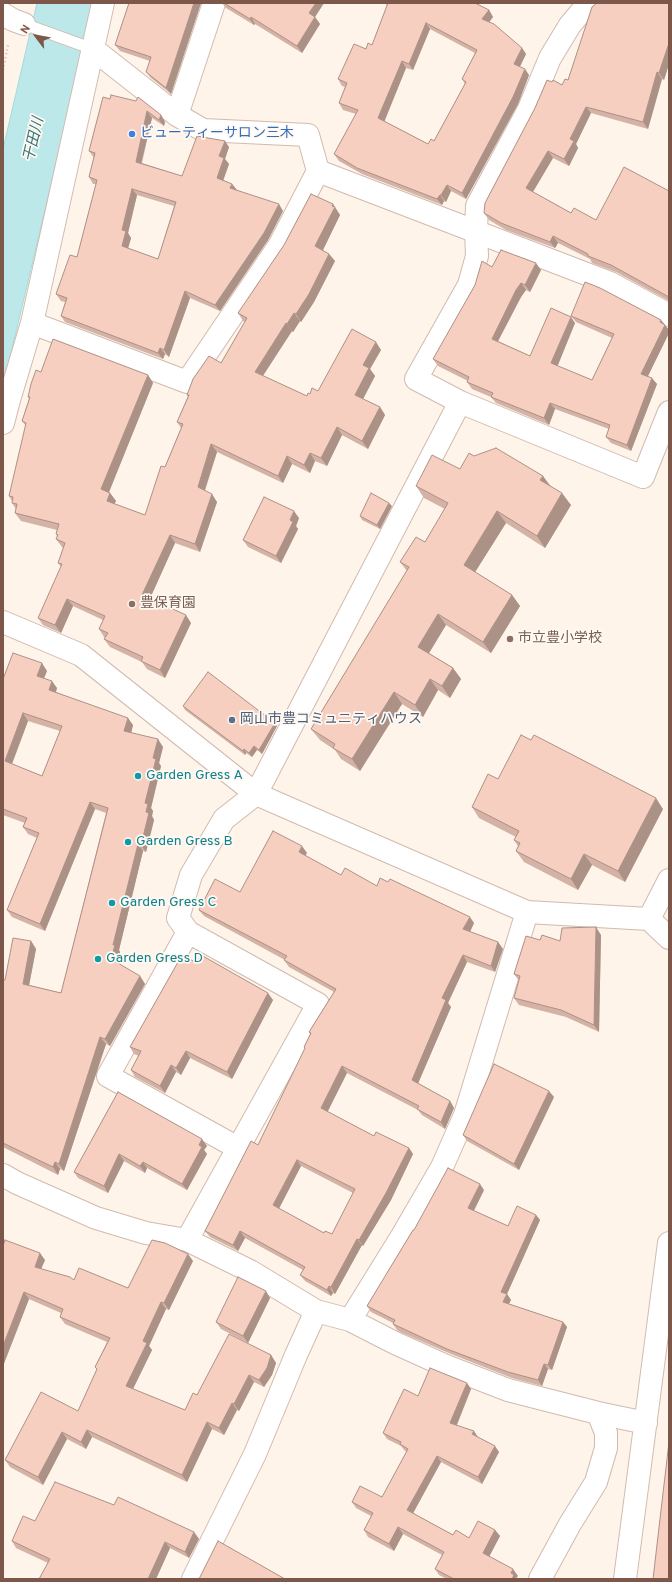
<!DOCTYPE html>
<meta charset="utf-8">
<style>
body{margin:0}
#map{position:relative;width:672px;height:1582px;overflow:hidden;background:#fef4ea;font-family:Overpass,sans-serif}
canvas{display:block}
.frame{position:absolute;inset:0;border:4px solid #7c574a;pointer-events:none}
.north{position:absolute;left:16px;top:16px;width:40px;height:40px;-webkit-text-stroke:3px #fff9f2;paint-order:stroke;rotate:302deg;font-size:11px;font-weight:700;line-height:16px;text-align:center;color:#7c574a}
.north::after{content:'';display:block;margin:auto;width:14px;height:18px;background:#7c574a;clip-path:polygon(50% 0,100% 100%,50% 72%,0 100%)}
</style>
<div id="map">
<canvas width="672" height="1582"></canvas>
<div class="frame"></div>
<div class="north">N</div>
</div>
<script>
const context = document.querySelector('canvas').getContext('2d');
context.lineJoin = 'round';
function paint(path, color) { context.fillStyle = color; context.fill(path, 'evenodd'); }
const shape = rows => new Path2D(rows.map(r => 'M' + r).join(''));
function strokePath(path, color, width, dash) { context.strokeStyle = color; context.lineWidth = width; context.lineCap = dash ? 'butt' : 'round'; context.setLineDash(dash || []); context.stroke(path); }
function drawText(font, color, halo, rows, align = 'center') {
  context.font = font + ' Overpass,"Noto Sans JP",sans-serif'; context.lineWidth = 3.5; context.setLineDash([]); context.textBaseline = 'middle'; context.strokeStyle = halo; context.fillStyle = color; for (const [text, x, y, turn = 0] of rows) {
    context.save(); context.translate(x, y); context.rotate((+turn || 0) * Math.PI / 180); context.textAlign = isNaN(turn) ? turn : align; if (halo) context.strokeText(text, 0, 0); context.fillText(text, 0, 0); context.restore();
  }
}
const water = shape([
 [37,3,94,3,3,387,3,149,37,3]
]);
paint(water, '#bce8ea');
strokePath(water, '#a1dadd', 1);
const service = shape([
 [24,24,93,49]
]);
const minor = shape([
 [3,14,13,20,24,24],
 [177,115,214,3],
 [318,171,610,283,669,315],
 [32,323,187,382,279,246,318,171,308,135,203,130,177,115,93,49],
 [460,402,643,477,669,412],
 [3,423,9,400,32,323,103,3],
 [3,622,81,655,256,794,527,912,649,919,669,938],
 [649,919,669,880],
 [188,932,178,918,191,875,224,819,256,794,460,402,416,379,469,285,477,256,476,231,477,206,529,109,550,58,570,25,587,5,591,3],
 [3,1175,17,1183,96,1218,146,1233,187,1240,250,1271,316,1311,350,1320,395,1343,446,1366,508,1390,598,1413,646,1423],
 [187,1240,318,1004,188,932,108,1076,238,1148],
 [350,1320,402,1236,442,1167,465,1115,527,912],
 [193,1579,255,1454,296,1355,316,1311],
 [540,1579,570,1524,596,1482,606,1448,606,1433,598,1413],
 [625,1579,669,1243]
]);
strokePath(service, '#d2baae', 13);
strokePath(minor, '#d2baae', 24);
strokePath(shape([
 [3,70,8,45]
]), '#dcb2a2', 2.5, [1, 3]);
strokePath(service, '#fff', 11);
strokePath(minor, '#fff', 22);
paint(shape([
 [129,3,201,3,171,94,151,78,146,72,150,61,120,51,115,45],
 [222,3,324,3,315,17,320,24,302,53,255,24,254,25,226,8],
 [384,3,475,3,489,10,493,17,489,22,522,48,526,54,520,67,529,75,518,104,466,199,451,191,446,202,444,201,442,205,362,174,339,161,334,154,356,114,343,110,339,103,345,87,342,86,338,79,366,49,372,45,387,5],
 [430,29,475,53,462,79,465,84,434,141,428,144,384,121,406,68,413,70],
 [669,3,669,64,664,80,662,79,648,129,591,113,576,144,578,148,569,166,553,158,533,192,571,213,596,220,669,191,669,301,616,272,592,263,590,259,558,243,555,248,506,230,489,220,484,213,552,82,562,85],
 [103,97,161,115,165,122,164,126,152,118,142,163,182,176,229,147,225,159,229,164,223,180,232,184,237,190,283,211,268,240,220,311,190,298,169,357,165,354,163,359,65,322,61,316,65,302,61,301,56,294,77,257,96,184,93,184,89,177,94,158,89,151],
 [137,195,174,206,158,259,128,248,131,238,128,233],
 [333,204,340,215,323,250,329,254,335,261,314,302,301,322,300,321,293,332,292,331,263,376,307,396,310,394,318,391,381,350,370,369,375,376,363,399,380,407,385,415,368,449,342,435,327,466,315,461,310,473,292,464,283,483,217,452,205,491,217,502,200,552,175,543,150,598,191,623,165,678,147,669,142,662,110,647,104,639,105,637,104,637,99,629,103,620,73,606,61,633,43,625,38,618,61,567,58,563,63,548,62,547,56,539,57,536,56,534,57,530,21,521,15,513,16,509,12,503,12,501,9,496,26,426,22,421,29,399,28,397,41,372,148,375,153,383,109,492,110,493,116,501,114,504,145,515,181,428,177,422,188,396,187,395,221,363,245,322,243,321,238,313],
 [492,267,541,270,530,292,526,290,521,297,498,341,530,356,575,323,557,366,592,380,612,338,576,322,571,316,669,333,648,376,657,384,631,451,611,443,606,437,609,429,555,409,549,425,496,403,491,397,472,389,467,382,468,381,438,366,433,359],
 [474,456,543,476,550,485,571,505,545,548,506,523,475,572,512,595,520,606,491,653,446,625,429,653,453,668,461,679,450,698,438,690,423,717,402,704,360,771,341,759,335,750,320,740,311,729,407,571,400,562,425,542,445,509,424,498,416,486,460,469],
 [392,506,380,529,362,520,360,516],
 [299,518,296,526,298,529,281,563,248,547,243,540],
 [47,671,44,678,57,688,56,692,133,725,131,733,163,747,159,763,161,766,151,808,153,811,152,816,154,820,146,852,143,851,119,950,120,952,117,963,140,976,145,984,110,1046,106,1044,64,1171,60,1169,58,1175,3,1147,3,980,5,980,31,941,36,949,29,985,61,993,106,813,95,809,45,931,12,917,7,910,37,838,28,834,23,827,25,823,3,815,3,679],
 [28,721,60,731,42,776,12,764],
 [183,706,277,726,262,754,257,750,252,757,246,753,245,755,185,710],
 [498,779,663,809,625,882,592,865,578,890,524,862,516,851,518,846,514,840,516,837,479,818,472,807],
 [307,853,305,856,341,875,377,886,474,923,470,932,498,942,503,949,495,972,467,962,448,1003,451,1007,418,1083,450,1101,454,1108,445,1129,422,1115,418,1110,347,1073,327,1112,374,1136,409,1148,413,1154,391,1200,363,1246,362,1245,335,1294,333,1293,331,1296,305,1281,300,1275,303,1270,245,1238,238,1251,210,1237,205,1231,258,1145,305,1049,304,1047,310,1034,309,1032,334,992,289,967,284,960,285,960,204,916,199,910,240,892],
 [301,1166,353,1193,332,1234,324,1233,279,1209],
 [601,935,599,1032,566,1017,519,1005,514,998,519,981,514,974,540,940,560,941],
 [197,963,273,1000,232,1079,190,1058,181,1075,176,1072,165,1093,135,1077,131,1070,139,1056,134,1054,130,1047],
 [118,1092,207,1146,204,1150,207,1154,187,1190,147,1168,145,1173,124,1161,108,1193,78,1178,74,1172],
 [554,1097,519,1170,467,1141,463,1135],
 [484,1190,474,1211,508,1226,536,1215,540,1220,507,1294,511,1300,509,1304,563,1322,567,1327,552,1370,548,1369,542,1386,512,1378,451,1354,400,1332,397,1330,393,1324,393,1323,371,1312,367,1306,414,1230],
 [3,1246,45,1260,41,1269,74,1280,128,1288,193,1261,169,1310,166,1309,149,1346,152,1350,133,1389,185,1410,197,1395,271,1355,276,1363,272,1375,264,1387,254,1382,239,1411,237,1410,224,1435,212,1429,187,1482,92,1437,86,1449,67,1439,43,1485,10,1467,5,1460,78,1411,97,1370,95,1367,107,1342,65,1324,60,1317,61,1313,29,1299,3,1366],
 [270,1298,248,1343,221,1329,216,1322],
 [467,1383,471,1389,457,1425,478,1437,499,1452,482,1484,441,1462,413,1513,453,1535,469,1538,495,1530,500,1536,489,1556,518,1576,516,1578,517,1579,447,1579,439,1575,435,1569,442,1555,403,1534,394,1551,368,1537,364,1530,371,1516,356,1508,352,1502,382,1497,407,1452,405,1451,401,1446,387,1439,383,1433],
 [114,1505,194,1532,199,1539,189,1558,170,1548,156,1579,39,1579,48,1563,16,1548,12,1541,35,1521]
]), '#d4b2a5');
paint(shape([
 [194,3,201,3,171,94,166,88],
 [316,3,324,3,313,20,309,13],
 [489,10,493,17,487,25,482,19],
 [251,17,255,24,254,25,250,19],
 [315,17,320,24,302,53,297,46],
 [426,23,430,29,413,70,409,64],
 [669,43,669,64,664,80,659,73],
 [522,48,526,54,518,70,514,64],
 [402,61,406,68,383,125,378,118],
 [525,69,529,75,518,104,466,199,462,193],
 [657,72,662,79,648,129,643,122],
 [586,107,591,113,576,144,578,148,569,166,564,159,570,139],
 [147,111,152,118,140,168,136,162],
 [161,115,165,122,164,126,159,120],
 [225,141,229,147,225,159,229,164,222,184,217,178,219,156],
 [548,151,553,158,531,195,526,188],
 [232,184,237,190,230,188],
 [447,185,451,191,446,202,441,195],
 [132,189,137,195,128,233,131,238,127,252,122,246,122,230],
 [440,195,444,201,442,205,437,199],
 [279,204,283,211,268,240,220,311,215,305],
 [333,204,340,215,321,254,315,246],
 [553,236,558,243,555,248,550,242],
 [329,254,335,261,314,302,301,322,296,314],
 [536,263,541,270,530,292,525,285],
 [521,283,526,290,521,297,496,345,492,339,516,290],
 [185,291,190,298,169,357,164,350],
 [294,313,300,321,293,332,287,324],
 [571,317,575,323,556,370,551,363],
 [661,320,669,330,669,333,646,380,641,374],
 [286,323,292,331,260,380,255,372],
 [376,342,381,350,370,369,375,376,361,403,355,395,363,365],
 [160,348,165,354,163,359,158,353],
 [148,375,153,383,107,497,101,489],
 [652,378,657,384,631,451,627,445],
 [550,403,555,409,549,425,544,418],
 [380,407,385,415,368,449,362,441],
 [337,427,342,435,327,466,321,458],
 [211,444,217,452,203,495,198,487],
 [310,453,315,461,310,473,304,465],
 [287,456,292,464,283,483,278,476],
 [543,476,551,488,540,480],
 [110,493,116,501,112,509,107,501],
 [562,493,571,505,545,548,537,536],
 [212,494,217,502,200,552,195,544],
 [389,503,392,506,380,529,377,525],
 [294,511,299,518,296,526,298,529,281,563,276,556,290,520],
 [497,511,506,523,472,577,464,565],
 [170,535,175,543,148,603,142,595],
 [512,595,520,606,491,653,483,642],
 [67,599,73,606,61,633,55,625],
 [438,614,446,625,426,658,418,647],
 [186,615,191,623,165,678,160,670],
 [42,663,47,671,42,683,37,676],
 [453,668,461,679,450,698,442,686],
 [430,679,438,690,423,717,415,705],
 [52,681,57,688,54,697,49,690],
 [394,692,402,704,360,771,352,759],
 [23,713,28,721,10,769,5,761],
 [128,718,133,725,130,738,124,731],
 [275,723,277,726,262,754,259,750],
 [158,739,163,747,159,763,161,766,151,808,153,811,152,816,154,820,146,852,141,845,146,812,145,803,153,758],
 [254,746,257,750,252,757,249,753],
 [244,749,246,753,245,755,243,751],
 [656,798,663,809,625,882,618,871],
 [90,802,95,809,45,931,40,924],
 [138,844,143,851,119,950,120,952,116,967,111,959,113,945],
 [302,846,307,853,303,859,299,852],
 [584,854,592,865,578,890,571,879],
 [470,917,474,923,468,936,463,929],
 [596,927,601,935,599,1032,594,1025],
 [31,941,36,949,28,991,23,984],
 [498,942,503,949,495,972,491,966],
 [463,955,467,962,448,1003,451,1007,417,1086,412,1080,442,998],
 [140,976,145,984,110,1046,105,1039],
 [268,993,273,1000,232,1079,227,1072],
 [100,1037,106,1044,64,1171,59,1164],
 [186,1051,190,1058,181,1075,176,1068],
 [171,1065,176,1072,165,1093,160,1086],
 [342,1066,347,1073,326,1115,321,1108],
 [549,1091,554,1097,519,1170,514,1164],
 [450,1101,454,1108,445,1129,441,1122],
 [202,1139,207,1146,204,1150,207,1154,187,1190,182,1184,199,1145],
 [409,1148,413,1154,391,1200,363,1246,359,1240],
 [119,1154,124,1161,108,1193,104,1186],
 [297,1160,301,1166,277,1212,273,1205],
 [55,1162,60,1169,58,1175,53,1167],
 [143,1162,147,1168,145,1173,140,1166],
 [480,1184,484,1190,472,1214,468,1208],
 [536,1215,540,1220,507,1294,511,1300,507,1307,503,1302,501,1292],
 [240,1231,245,1238,238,1251,233,1245],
 [357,1239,362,1245,335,1294,331,1287],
 [40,1253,45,1260,39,1274,35,1267],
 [188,1254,193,1261,169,1310,164,1303],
 [329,1286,333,1293,331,1296,327,1290],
 [266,1291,270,1298,248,1343,243,1336],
 [24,1292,29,1299,3,1366,3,1346],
 [161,1302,166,1309,149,1346,152,1350,131,1393,126,1386,143,1341],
 [563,1322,567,1327,552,1370,548,1365],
 [271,1355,276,1363,272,1375,264,1387,259,1380],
 [544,1364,548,1369,542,1386,538,1380],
 [249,1375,254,1382,239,1411,234,1404],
 [467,1383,471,1389,455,1429,450,1423],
 [232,1403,237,1410,224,1435,219,1428],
 [207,1422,212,1429,187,1482,182,1475],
 [87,1430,92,1437,86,1449,81,1442],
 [474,1431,478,1437,472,1434],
 [62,1432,67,1439,43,1485,38,1477],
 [495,1446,499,1452,482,1484,478,1477],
 [437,1456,441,1462,411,1517,407,1510],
 [398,1527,403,1534,394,1551,389,1544],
 [495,1530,500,1536,488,1559,483,1553],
 [194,1532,199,1539,189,1558,185,1552],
 [165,1542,170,1548,156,1579,148,1579],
 [513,1569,518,1576,516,1578,517,1579,512,1579,511,1573]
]), '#ac9186');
const building = shape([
 [129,3,194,3,166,88,146,72,151,57,115,45,129,3],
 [224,3,316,3,309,13,315,17,297,46,251,17,250,19,224,3],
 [388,3,475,3,489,10,482,19,494,24,522,48,514,64,525,69,513,97,462,193,447,185,441,195,440,195,437,199,357,168,334,154,358,110,339,103,347,83,338,79,354,44,366,49,368,43,372,45,388,3],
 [426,23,477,50,462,79,466,82,434,141,431,139,428,144,378,118,402,61,409,64,426,23],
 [597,3,669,3,669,43,659,73,657,72,643,122,586,107,570,139,574,141,564,159,548,151,526,188,571,213,574,208,596,220,624,167,669,191,669,297,611,265,588,256,588,254,553,236,550,242,501,223,484,213,485,203,535,108,547,80,552,82,553,80,562,85,565,79,568,80,592,7,597,3],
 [111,95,136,101,138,97,161,115,159,120,147,111,136,162,182,176,197,136,225,141,219,156,224,158,217,178,232,184,230,188,279,204,264,233,215,305,185,291,164,350,160,348,158,353,61,316,67,298,56,294,70,255,77,257,97,180,89,177,95,153,89,151,103,97,110,99,111,95],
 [132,189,176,202,158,259,122,246,126,231,122,230,132,189],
 [311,194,333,204,332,206,335,207,315,246,329,254,309,294,296,314,294,313,287,324,286,323,255,372,307,396,308,393,310,394,312,388,318,391,352,329,376,342,363,365,369,368,355,395,380,407,362,441,337,427,321,458,310,453,304,465,287,456,278,476,211,444,198,487,212,494,195,544,170,535,142,595,186,615,160,670,141,661,143,657,104,639,108,633,99,629,105,616,67,599,55,625,38,618,62,564,58,563,65,543,56,539,58,535,56,534,59,524,15,513,17,504,12,503,13,497,9,496,26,423,22,421,30,397,28,397,31,384,36,370,41,372,53,339,148,375,101,489,110,493,107,501,145,515,161,466,165,467,183,424,177,422,189,395,187,395,193,379,209,356,221,363,247,318,238,313,284,245,311,194],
 [501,250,536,263,525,285,521,283,516,290,492,339,530,356,551,308,571,317,551,363,592,380,614,334,571,316,585,282,600,288,661,320,660,322,665,325,641,374,652,378,627,445,606,437,610,425,550,403,544,418,491,397,493,393,467,382,469,377,433,359,475,285,482,261,492,267,501,250],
 [496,448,543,476,540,480,562,493,537,536,497,511,464,565,512,595,483,642,438,614,418,647,453,668,442,686,430,679,415,705,394,692,352,759,333,748,335,744,311,729,409,567,400,562,416,537,425,542,448,503,416,486,432,455,460,469,469,453,474,456,496,448],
 [371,493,389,503,377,525,360,516,371,493],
 [264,497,294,511,290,520,293,522,276,556,243,540,264,497],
 [13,653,42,663,37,676,52,681,49,690,128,718,124,731,158,739,153,758,156,759,145,803,148,804,146,812,149,813,141,845,138,844,113,945,115,945,111,959,140,976,105,1039,100,1037,59,1164,55,1162,53,1167,3,1143,3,980,5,980,13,938,31,941,23,984,61,993,108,808,90,802,40,924,7,910,39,833,23,827,27,818,3,809,3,679,13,653],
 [23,713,62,726,42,776,5,761,23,713],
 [208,672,275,723,259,750,254,746,249,753,244,749,243,751,183,706,208,672],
 [521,735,531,740,534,735,656,798,618,871,584,854,571,879,516,851,520,843,514,840,519,831,472,807,488,774,498,779,521,735],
 [273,831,302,846,299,852,341,875,345,868,377,886,380,878,388,882,390,879,470,917,463,929,498,942,491,966,463,955,442,998,446,1000,412,1080,450,1101,441,1122,417,1109,419,1106,342,1066,321,1108,374,1136,376,1132,409,1148,386,1193,359,1240,357,1239,331,1287,329,1286,327,1290,300,1275,305,1267,240,1231,233,1245,205,1231,251,1141,258,1145,305,1048,304,1047,311,1033,309,1032,336,989,284,960,287,956,199,910,215,879,240,892,273,831],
 [297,1160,355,1189,332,1234,325,1231,324,1233,273,1205,297,1160],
 [596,927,594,1025,561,1010,514,998,520,976,514,974,526,936,540,940,542,935,560,941,562,928,596,927],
 [182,955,197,963,201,955,268,993,227,1072,186,1051,176,1068,171,1065,160,1086,131,1070,141,1051,130,1047,182,955],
 [494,1064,549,1091,514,1164,463,1135,494,1064],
 [118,1092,202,1139,199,1145,202,1147,182,1184,143,1162,140,1166,119,1154,104,1186,74,1172,118,1092],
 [448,1168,480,1184,468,1208,508,1226,517,1206,536,1215,501,1292,507,1294,503,1302,563,1322,548,1365,544,1364,538,1380,508,1372,447,1349,393,1324,395,1320,367,1306,413,1230,414,1230,448,1168],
 [5,1240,40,1253,35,1267,70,1277,74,1280,79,1268,128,1288,152,1240,165,1243,188,1254,164,1303,161,1302,143,1341,147,1343,126,1386,185,1410,193,1393,197,1395,229,1334,271,1355,267,1368,259,1380,249,1375,234,1404,232,1403,219,1428,207,1422,182,1475,87,1430,81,1442,62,1432,38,1477,5,1460,41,1392,78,1411,97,1369,95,1367,110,1338,60,1317,63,1309,24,1292,3,1346,3,1246,5,1240],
 [238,1277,266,1291,243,1336,216,1322,238,1277],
 [430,1368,467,1383,450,1423,474,1431,472,1434,495,1446,478,1477,437,1456,407,1510,453,1535,456,1530,469,1538,478,1521,495,1530,483,1553,513,1569,511,1573,514,1575,512,1579,454,1579,435,1569,444,1552,398,1527,389,1544,364,1530,373,1513,352,1502,360,1486,382,1497,408,1449,400,1444,401,1442,383,1433,404,1389,418,1396,430,1368],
 [669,1442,669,1579,653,1579,669,1442],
 [55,1482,114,1505,118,1497,194,1532,185,1552,165,1542,148,1579,39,1579,50,1559,12,1541,23,1516,35,1521,55,1482],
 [218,1541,285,1579,199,1579,218,1541]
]);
paint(building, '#f6cfc0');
strokePath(building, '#ac9186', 1);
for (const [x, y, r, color] of [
 [132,134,4,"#3f7fe0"],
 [132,604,4,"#8d6e63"],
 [510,639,4,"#8d6e63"],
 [232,720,4,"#5c6f8a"],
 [138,776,4,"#0f9aa8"],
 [128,842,4,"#0f9aa8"],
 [112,903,4,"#0f9aa8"],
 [98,959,4,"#0f9aa8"]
]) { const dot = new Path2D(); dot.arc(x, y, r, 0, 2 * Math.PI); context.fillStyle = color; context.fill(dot); strokePath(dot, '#fff9f2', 1.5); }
drawText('14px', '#366cbe', '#fff9f2', [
 ["ビューティーサロン三木",140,134]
], 'left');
drawText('14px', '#785e54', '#fff9f2', [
 ["豊保育園",140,604],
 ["市立豊小学校",518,639]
], 'left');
drawText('14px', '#4e5e75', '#fff9f2', [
 ["岡山市豊コミュニティハウス",240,720]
], 'left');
drawText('14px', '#0d838f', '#fff9f2', [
 ["Garden Gress A",146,776],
 ["Garden Gress B",136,842],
 ["Garden Gress C",120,903],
 ["Garden Gress D",106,959]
], 'left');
drawText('italic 15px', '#39767a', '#fff9f2', [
 ["干田川",35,140,-77]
]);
</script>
